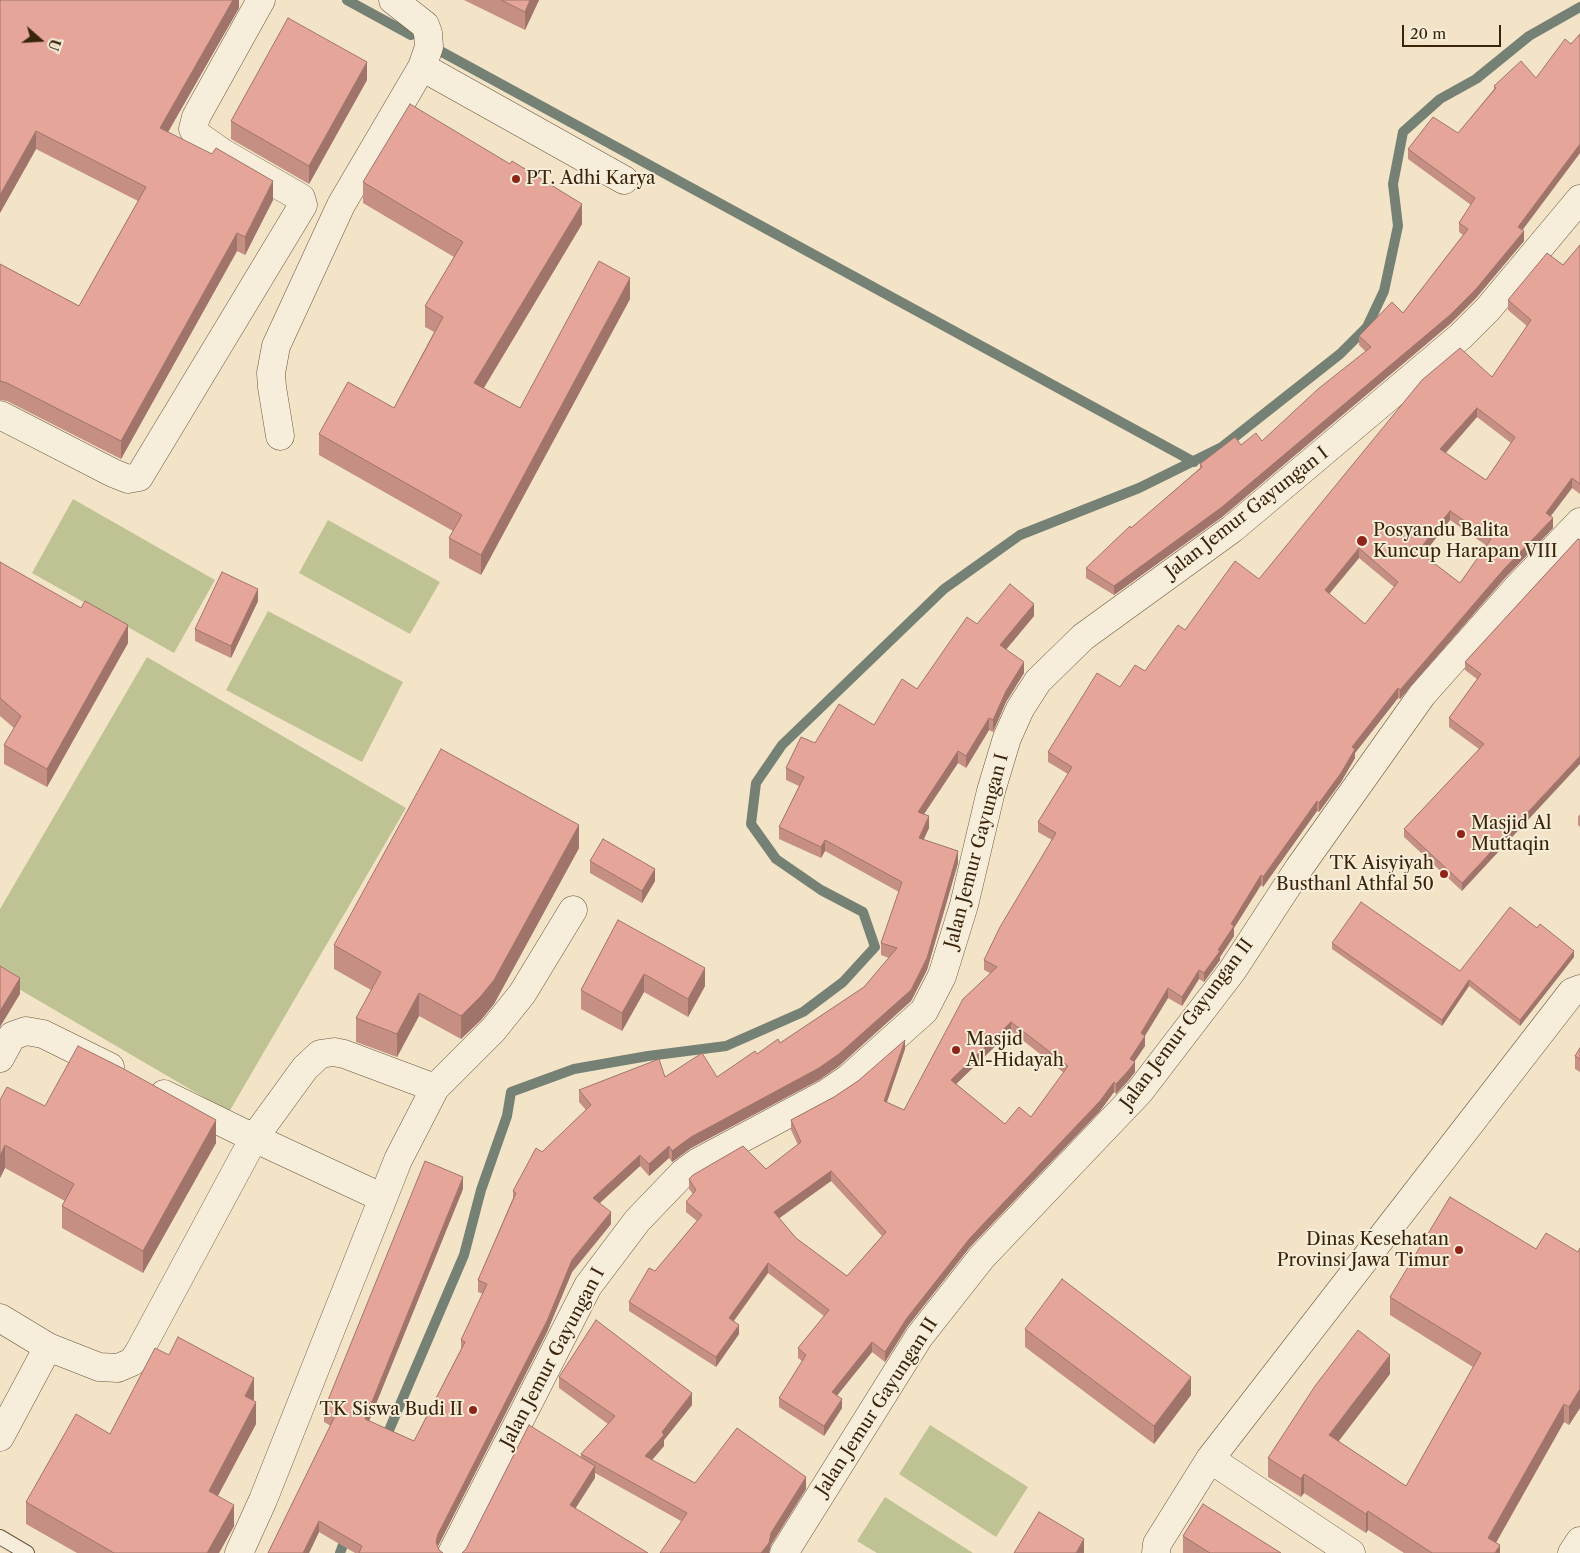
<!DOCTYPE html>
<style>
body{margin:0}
#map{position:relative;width:1580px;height:1553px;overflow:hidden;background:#f3e4c8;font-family:"Libre Caslon Text",serif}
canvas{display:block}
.north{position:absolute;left:15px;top:15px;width:50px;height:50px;-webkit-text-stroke:4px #f7eddb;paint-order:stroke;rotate:109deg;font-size:14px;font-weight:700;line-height:20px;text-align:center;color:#3b250a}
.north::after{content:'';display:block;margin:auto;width:18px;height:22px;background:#3b250a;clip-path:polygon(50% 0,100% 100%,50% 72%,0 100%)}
.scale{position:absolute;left:1402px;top:25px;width:99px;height:22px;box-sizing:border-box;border:2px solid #3b250a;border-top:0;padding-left:6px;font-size:15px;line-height:18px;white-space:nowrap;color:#3b250a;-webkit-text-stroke:4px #f7eddb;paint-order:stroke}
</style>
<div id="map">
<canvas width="1580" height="1553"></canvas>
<div class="north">U</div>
<div class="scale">20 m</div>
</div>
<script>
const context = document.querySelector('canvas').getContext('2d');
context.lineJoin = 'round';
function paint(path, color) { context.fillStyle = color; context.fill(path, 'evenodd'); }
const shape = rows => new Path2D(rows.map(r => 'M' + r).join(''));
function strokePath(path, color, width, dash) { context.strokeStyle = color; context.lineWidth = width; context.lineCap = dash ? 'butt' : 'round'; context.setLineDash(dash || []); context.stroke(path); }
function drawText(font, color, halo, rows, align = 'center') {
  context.font = font + ' "Libre Caslon Text",serif'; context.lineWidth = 4; context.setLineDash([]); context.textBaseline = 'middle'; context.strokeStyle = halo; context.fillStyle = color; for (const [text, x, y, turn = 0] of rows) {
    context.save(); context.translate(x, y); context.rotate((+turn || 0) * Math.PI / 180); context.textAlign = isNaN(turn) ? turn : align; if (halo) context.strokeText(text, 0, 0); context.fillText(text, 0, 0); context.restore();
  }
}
paint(shape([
 [73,499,215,580,174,653,32,573],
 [328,520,440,582,410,634,299,573],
 [268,611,403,682,362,762,226,690],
 [147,657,406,808,229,1112,0,978,0,909],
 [930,1425,1028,1487,996,1537,899,1474],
 [885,1497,973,1553,877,1553,857,1541]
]), '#bfc393');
strokePath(shape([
 [347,0,411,35],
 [442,52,1194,462],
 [384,1442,464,1255,481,1190,507,1116,511,1092,574,1069,648,1056,726,1046,803,1012,843,982,875,947,863,912,821,890,776,859,751,824,756,783,782,745,944,589,1020,535,1139,488,1222,447,1340,354,1367,327,1384,291,1398,226,1393,184,1403,132,1440,99,1476,79,1529,36,1580,7],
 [340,1553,347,1534]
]), '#758174', 10);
const service = shape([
 [0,1537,27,1553]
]);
const minor = shape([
 [422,67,624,180],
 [0,415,113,473,128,479,139,477,303,205,301,198,223,153,196,134,193,129,196,117,261,0],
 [280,436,272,387,271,373,276,346,341,205,422,67,429,47,428,33,425,25,393,0],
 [0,1058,12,1036,26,1031,43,1034,110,1067],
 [164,1094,254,1138,305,1068,320,1054,334,1052,344,1054,435,1088],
 [383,1198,398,1160,435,1088,493,1030,522,994,573,910],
 [0,1318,48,1347,99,1367,118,1368,132,1362,139,1352,254,1138,383,1198,263,1500,239,1553],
 [0,1437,48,1347],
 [1210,1459,1351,1553],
 [452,1553,588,1286,637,1221,683,1173,698,1162,827,1093,849,1078,924,1011,942,976,964,905,991,791,1007,738,1020,709,1038,681,1083,637,1232,529,1461,336,1488,309,1580,199],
 [784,1553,919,1337,982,1257,1140,1091,1232,971,1299,868,1422,695,1516,589,1580,522],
 [1156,1553,1157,1544,1210,1459,1572,992,1580,989],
 [1572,1553,1580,1541]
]);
strokePath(service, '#69553a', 16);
strokePath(minor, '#69553a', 29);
strokePath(service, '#f7eddb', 14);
strokePath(minor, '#f7eddb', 28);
paint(shape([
 [0,0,239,0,239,8,168,132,273,200,245,255,237,251,121,459,7,401,0,400,0,264,79,306,138,201,36,149,0,213],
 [464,0,539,0,525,30],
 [1571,44,1580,153,1522,230,1524,241,1476,298,1450,324,1222,517,1114,595,1086,578,1086,568,1200,468,1200,464,1241,445,1262,441,1366,352,1359,345,1359,336,1403,313,1463,235,1459,232,1459,223,1471,205,1408,159,1408,149,1458,133,1494,89,1494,86,1536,78],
 [367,80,309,184,231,139,231,121],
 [363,182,582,224,484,388,520,408,630,299,481,575,449,558,449,538,453,531,319,455,319,434,394,408,434,332,425,327,425,306,454,257,363,203],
 [1580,245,1580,494,1572,488,1551,516,1553,528,1504,579,1400,699,1398,698,1355,753,1355,758,1341,782,1319,812,1317,811,1263,887,1261,885,1234,928,1234,936,1220,957,1220,960,1204,982,1199,979,1182,1006,1168,998,1145,1036,1145,1046,1134,1062,1135,1072,1128,1081,1116,1094,1114,1092,1100,1111,970,1247,907,1327,885,1362,872,1352,837,1395,842,1408,824,1436,779,1407,779,1398,802,1361,798,1358,798,1348,824,1316,768,1273,734,1321,739,1334,716,1367,629,1311,629,1302,697,1221,686,1212,686,1202,693,1194,689,1189,689,1179,766,1169,798,1145,791,1130,791,1120,834,1097,905,1049,887,1102,904,1110,990,973,984,970,984,960,1052,840,1038,832,1038,822,1068,774,1048,762,1048,752,1120,687,1145,671,1185,630,1259,579,1492,377,1527,326,1508,310,1508,300,1563,265],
 [1477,417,1511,443,1486,480,1446,453],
 [1450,520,1487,546,1460,583,1423,555],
 [1359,558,1394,587,1365,624,1329,594],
 [1011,1031,1064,1073,1031,1117,1005,1124,956,1084],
 [831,1181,882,1236,847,1276,796,1238,779,1218],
 [1578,539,1462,891,1404,837,1404,829,1479,749,1449,727,1449,718,1477,679,1465,670,1465,662],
 [0,562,128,643,47,787,4,764,4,745,14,728,0,716],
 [258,601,231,658,195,641,195,629],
 [1034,616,1006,649,1024,673,1006,702,993,732,989,730,966,768,958,763,924,814,929,828,924,839,958,863,927,970,911,1001,839,1066,819,1080,691,1148,672,1162,669,1158,649,1176,640,1166,600,1203,611,1224,572,1272,547,1332,438,1546,439,1550,443,1553,355,1553,319,1532,309,1553,268,1553,331,1426,324,1422,324,1410,463,1189,369,1421,414,1441,461,1349,461,1340,483,1294,478,1292,478,1280,513,1198,513,1191,542,1152,586,1110,579,1102,579,1090,665,1077,717,1077,757,1054,780,1043,864,987,889,958,881,955,881,943,899,892,825,851,821,858,779,839,779,827,799,786,786,780,786,768,815,743,874,725,917,689,977,624],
 [1580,814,1580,827,1578,825,1578,817],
 [579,848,494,1004,481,1020,461,1039,419,1016,397,1057,356,1042,356,1018,371,990,334,969,334,945],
 [590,861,655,881,642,903,590,873],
 [618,920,705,986,688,1017,644,992,622,1031,581,1009,581,990],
 [1332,943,1460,971,1574,957,1520,1026,1469,986,1442,1026,1332,949],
 [1580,1048,1580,1072,1575,1069,1575,1056],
 [0,1100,45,1106,216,1143,143,1273,62,1228,62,1206,65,1201,5,1168,0,1178],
 [1580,1248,1580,1408,1569,1425,1564,1422,1496,1543,1500,1553,1404,1553,1368,1530,1366,1533,1304,1493,1301,1497,1268,1477,1268,1458,1390,1374,1338,1441,1406,1486,1473,1367,1390,1315,1390,1297,1536,1249,1578,1252],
 [1025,1329,1191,1395,1154,1444,1025,1347],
 [169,1355,254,1399,253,1401,256,1424,218,1496,234,1526,219,1553,77,1553,26,1524,26,1502,110,1434],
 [559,1377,692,1405,664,1440,664,1446,652,1460,695,1483,806,1489,771,1545,681,1521,595,1473,595,1478,462,1553,581,1458,581,1454,608,1424,559,1388],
 [1183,1536,1281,1553,1183,1553]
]), '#c58f84');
paint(shape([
 [233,0,239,0,239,8,160,146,160,128],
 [530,0,539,0,525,30,525,12],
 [367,62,367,80,309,184,309,166],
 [36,131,36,149,0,213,0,195],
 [1580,144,1580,153,1518,236,1518,227],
 [273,181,273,200,245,255,245,237],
 [582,204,582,224,474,404,474,383],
 [1524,231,1524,241,1476,298,1450,324,1222,517,1114,595,1114,586],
 [237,233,237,251,121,459,121,441],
 [630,278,630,299,481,575,481,555],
 [1477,408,1477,417,1440,459,1440,449],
 [1572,478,1572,488,1546,522,1546,513],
 [1450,511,1450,520,1418,561,1418,551],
 [1553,518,1553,528,1504,579,1400,699,1400,690,1504,569],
 [1359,548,1359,558,1325,599,1325,590],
 [258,589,258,601,231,658,231,646],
 [1034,604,1034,616,1000,657,1000,645],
 [128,625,128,643,47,787,47,769],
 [1024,662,1024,673,1006,702,993,732,993,720,1006,691],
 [1398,688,1398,698,1355,753,1355,758,1341,782,1319,812,1319,803,1352,747],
 [989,718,989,730,966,768,966,756],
 [958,751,958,763,918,823,918,812],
 [1580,756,1580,764,1462,891,1462,883],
 [1317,801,1317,811,1263,887,1263,877],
 [929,816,929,828,919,849,919,838],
 [579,825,579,848,494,1004,481,1020,461,1039,461,1016],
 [825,840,825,851,821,858,821,847],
 [958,851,958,863,927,970,911,1001,839,1066,819,1080,691,1148,672,1162,672,1151,691,1137,839,1054],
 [655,869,655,881,642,903,642,891],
 [1261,875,1261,885,1234,928,1234,936,1220,957,1220,960,1204,982,1204,973,1218,950,1231,924],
 [1574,951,1574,957,1520,1026,1520,1020],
 [705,968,705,986,688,1017,688,999],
 [1199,970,1199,979,1182,1006,1182,997],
 [644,974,644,992,622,1031,622,1013],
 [20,978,20,994,0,1027,0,1011],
 [1469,980,1469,986,1442,1026,1442,1020],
 [1168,988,1168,998,1144,1037,1145,1036,1145,1046,1130,1068,1130,1059,1141,1033],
 [419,993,419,1016,397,1057,397,1034],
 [1011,1022,1011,1031,951,1089,951,1080],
 [905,1040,905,1049,884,1110,884,1101],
 [1135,1062,1135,1072,1128,1081,1116,1094,1116,1084],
 [1114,1082,1114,1092,1100,1111,970,1247,907,1327,885,1362,885,1352,907,1318,970,1238],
 [216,1120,216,1143,143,1273,143,1251],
 [5,1145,5,1168,0,1178,0,1156],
 [669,1146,669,1158,649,1176,649,1164],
 [640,1155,640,1166,593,1209,593,1198],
 [831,1171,831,1181,774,1222,774,1212],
 [463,1177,463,1189,365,1431,365,1419],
 [611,1212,611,1224,572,1272,547,1332,438,1546,436,1542,438,1534,572,1260],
 [768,1263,768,1273,729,1327,729,1318],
 [739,1325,739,1334,716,1367,716,1357],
 [872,1342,872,1352,832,1402,832,1392],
 [1390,1355,1390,1374,1329,1454,1329,1435],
 [1191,1377,1191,1395,1154,1444,1154,1426],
 [254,1378,254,1399,245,1418,245,1396],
 [1580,1389,1580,1408,1569,1425,1569,1407],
 [692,1393,692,1405,664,1440,664,1446,645,1468,645,1456,662,1432],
 [842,1399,842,1408,824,1436,824,1426],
 [256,1402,256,1424,209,1512,209,1491],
 [1564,1404,1564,1422,1490,1553,1488,1538],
 [595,1466,595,1478,570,1517,570,1505],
 [1304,1474,1304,1493,1301,1497,1301,1479],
 [806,1477,806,1489,771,1545,769,1553,761,1553,771,1533],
 [234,1505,234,1526,219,1553,207,1553],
 [1368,1511,1368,1530,1366,1533,1366,1514],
 [319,1521,319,1532,309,1553,303,1553],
 [1084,1539,1084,1553,1076,1553],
 [1500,1545,1500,1553,1495,1553]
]), '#a0746b');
const building = shape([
 [0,0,233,0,160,128,212,154,216,148,273,181,245,237,237,233,121,441,7,383,0,381,0,264,79,306,146,187,36,131,0,195,0,0],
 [501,0,530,0,525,12,501,0],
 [288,18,367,62,309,166,231,121,288,18],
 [1580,34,1580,144,1518,227,1524,231,1476,289,1450,315,1222,507,1114,586,1086,568,1130,526,1131,528,1202,467,1200,464,1235,437,1241,445,1256,433,1262,441,1318,389,1371,347,1359,336,1392,302,1403,313,1468,229,1459,223,1475,198,1408,149,1433,117,1458,133,1496,88,1494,86,1521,61,1536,78,1565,39,1571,44,1580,34],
 [410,104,510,164,512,161,582,204,474,383,520,408,599,261,630,278,481,555,449,538,462,515,319,434,348,382,394,408,443,317,425,306,463,242,363,182,410,104],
 [1580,245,1580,484,1572,478,1546,513,1553,518,1504,569,1400,690,1398,688,1352,747,1355,749,1341,773,1319,803,1317,801,1263,877,1261,875,1231,924,1234,926,1218,950,1220,951,1204,973,1199,970,1182,997,1168,988,1141,1033,1145,1036,1130,1059,1135,1062,1128,1071,1116,1084,1114,1082,1100,1101,970,1238,907,1318,885,1352,872,1342,832,1392,842,1399,824,1426,779,1398,806,1355,798,1348,829,1310,768,1263,729,1318,739,1325,716,1357,629,1302,649,1268,655,1271,702,1215,686,1202,696,1190,689,1179,693,1175,743,1146,766,1169,801,1142,791,1120,834,1097,858,1081,905,1040,884,1101,904,1110,963,999,997,967,984,960,1000,927,1056,833,1038,822,1072,767,1048,752,1097,673,1120,687,1135,665,1145,671,1178,625,1185,630,1235,561,1259,579,1422,380,1460,348,1492,377,1531,320,1508,300,1547,253,1563,265,1580,245],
 [1477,408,1515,437,1486,480,1440,449,1477,408],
 [1450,511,1491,539,1460,583,1418,551,1450,511],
 [1359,548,1398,582,1365,624,1325,590,1359,548],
 [1011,1022,1068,1066,1031,1117,1019,1107,1005,1124,951,1080,1011,1022],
 [831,1171,886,1232,847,1276,796,1238,774,1212,831,1171],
 [1578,539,1580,540,1580,756,1462,883,1404,829,1484,744,1449,718,1481,674,1465,662,1578,539],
 [0,562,81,608,85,601,128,625,47,769,4,745,21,716,0,698,0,562],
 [222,572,258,589,231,646,195,629,222,572],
 [1010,584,1034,604,1000,645,1024,662,1006,691,993,720,989,718,966,756,958,751,918,812,929,816,919,838,958,851,927,958,911,990,839,1054,819,1068,691,1137,672,1151,669,1146,649,1164,640,1155,593,1198,611,1212,572,1260,547,1321,438,1534,436,1542,439,1550,443,1553,359,1553,362,1546,319,1521,303,1553,268,1553,335,1416,324,1410,425,1161,463,1177,365,1419,414,1441,465,1342,461,1340,487,1284,478,1280,516,1193,513,1191,536,1148,542,1152,591,1105,579,1090,659,1059,665,1077,702,1053,717,1077,755,1051,757,1054,778,1039,780,1043,864,987,897,948,881,943,902,882,825,840,821,847,779,827,804,777,786,768,801,737,815,743,839,704,874,725,902,679,917,689,967,617,977,624,1010,584],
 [441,749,579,825,494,980,481,996,461,1016,419,993,397,1034,356,1018,381,972,334,945,441,749],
 [603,839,655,869,642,891,590,861,603,839],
 [1361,902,1460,971,1510,907,1537,928,1540,924,1574,951,1520,1020,1469,980,1442,1020,1332,943,1361,902],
 [618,920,705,968,688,999,644,974,622,1013,581,990,618,920],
 [0,966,20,978,0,1011,0,966],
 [78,1046,122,1068,216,1120,143,1251,62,1206,74,1184,5,1145,0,1156,0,1100,7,1087,45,1106,78,1046],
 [1580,1048,1580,1059,1575,1056,1580,1048],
 [1450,1197,1536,1249,1546,1233,1578,1252,1580,1248,1580,1389,1569,1407,1564,1404,1488,1538,1500,1545,1495,1553,1432,1553,1368,1511,1366,1514,1304,1474,1301,1479,1268,1458,1315,1386,1358,1330,1390,1355,1329,1435,1406,1486,1481,1353,1390,1297,1450,1197],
 [1062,1279,1191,1377,1154,1426,1025,1329,1062,1279],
 [596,1320,692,1393,662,1432,664,1435,645,1456,695,1483,737,1428,806,1477,771,1533,769,1543,761,1553,660,1553,687,1513,581,1454,615,1416,559,1377,596,1320],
 [178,1337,254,1378,245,1396,256,1402,209,1491,234,1505,207,1553,114,1553,26,1502,76,1414,110,1434,155,1348,169,1355,178,1337],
 [529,1425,595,1466,570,1505,648,1553,462,1553,466,1549,529,1425],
 [1203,1504,1281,1553,1210,1553,1183,1536,1203,1504],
 [1039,1512,1084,1539,1076,1553,1014,1553,1039,1512]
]);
paint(building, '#e5a699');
strokePath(building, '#a0746b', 1);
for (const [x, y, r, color] of [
 [516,179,5,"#8f2418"],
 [1362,541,6,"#8f2418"],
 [1461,834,5,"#8f2418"],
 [1444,874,5,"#8f2418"],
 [956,1050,5,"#8f2418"],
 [1459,1250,5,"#8f2418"],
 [473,1410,5,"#8f2418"]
]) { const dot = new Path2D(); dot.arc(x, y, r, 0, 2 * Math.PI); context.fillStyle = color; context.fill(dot); strokePath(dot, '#f7eddb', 2); }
drawText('18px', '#3b250a', '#f7eddb', [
 ["PT. Adhi Karya",526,179],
 ["Posyandu Balita",1373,531],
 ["Kuncup Harapan VIII",1373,552],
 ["Masjid Al",1471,824],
 ["Muttaqin",1471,845],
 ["TK Aisyiyah",1434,864,"right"],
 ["Busthanl Athfal 50",1434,885,"right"],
 ["Masjid",966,1040],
 ["Al-Hidayah",966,1061],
 ["Dinas Kesehatan",1449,1240,"right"],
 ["Provinsi Jawa Timur",1449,1261,"right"],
 ["TK Siswa Budi II",463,1410,"right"]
], 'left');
drawText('18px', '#3b250a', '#f7eddb', [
 ["Jalan Jemur Gayungan I",1247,513,-38],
 ["Jalan Jemur Gayungan I",977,851,-75],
 ["Jalan Jemur Gayungan II",1187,1024,-53],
 ["Jalan Jemur Gayungan I",553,1358,-62],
 ["Jalan Jemur Gayungan II",877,1407,-57]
]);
</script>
